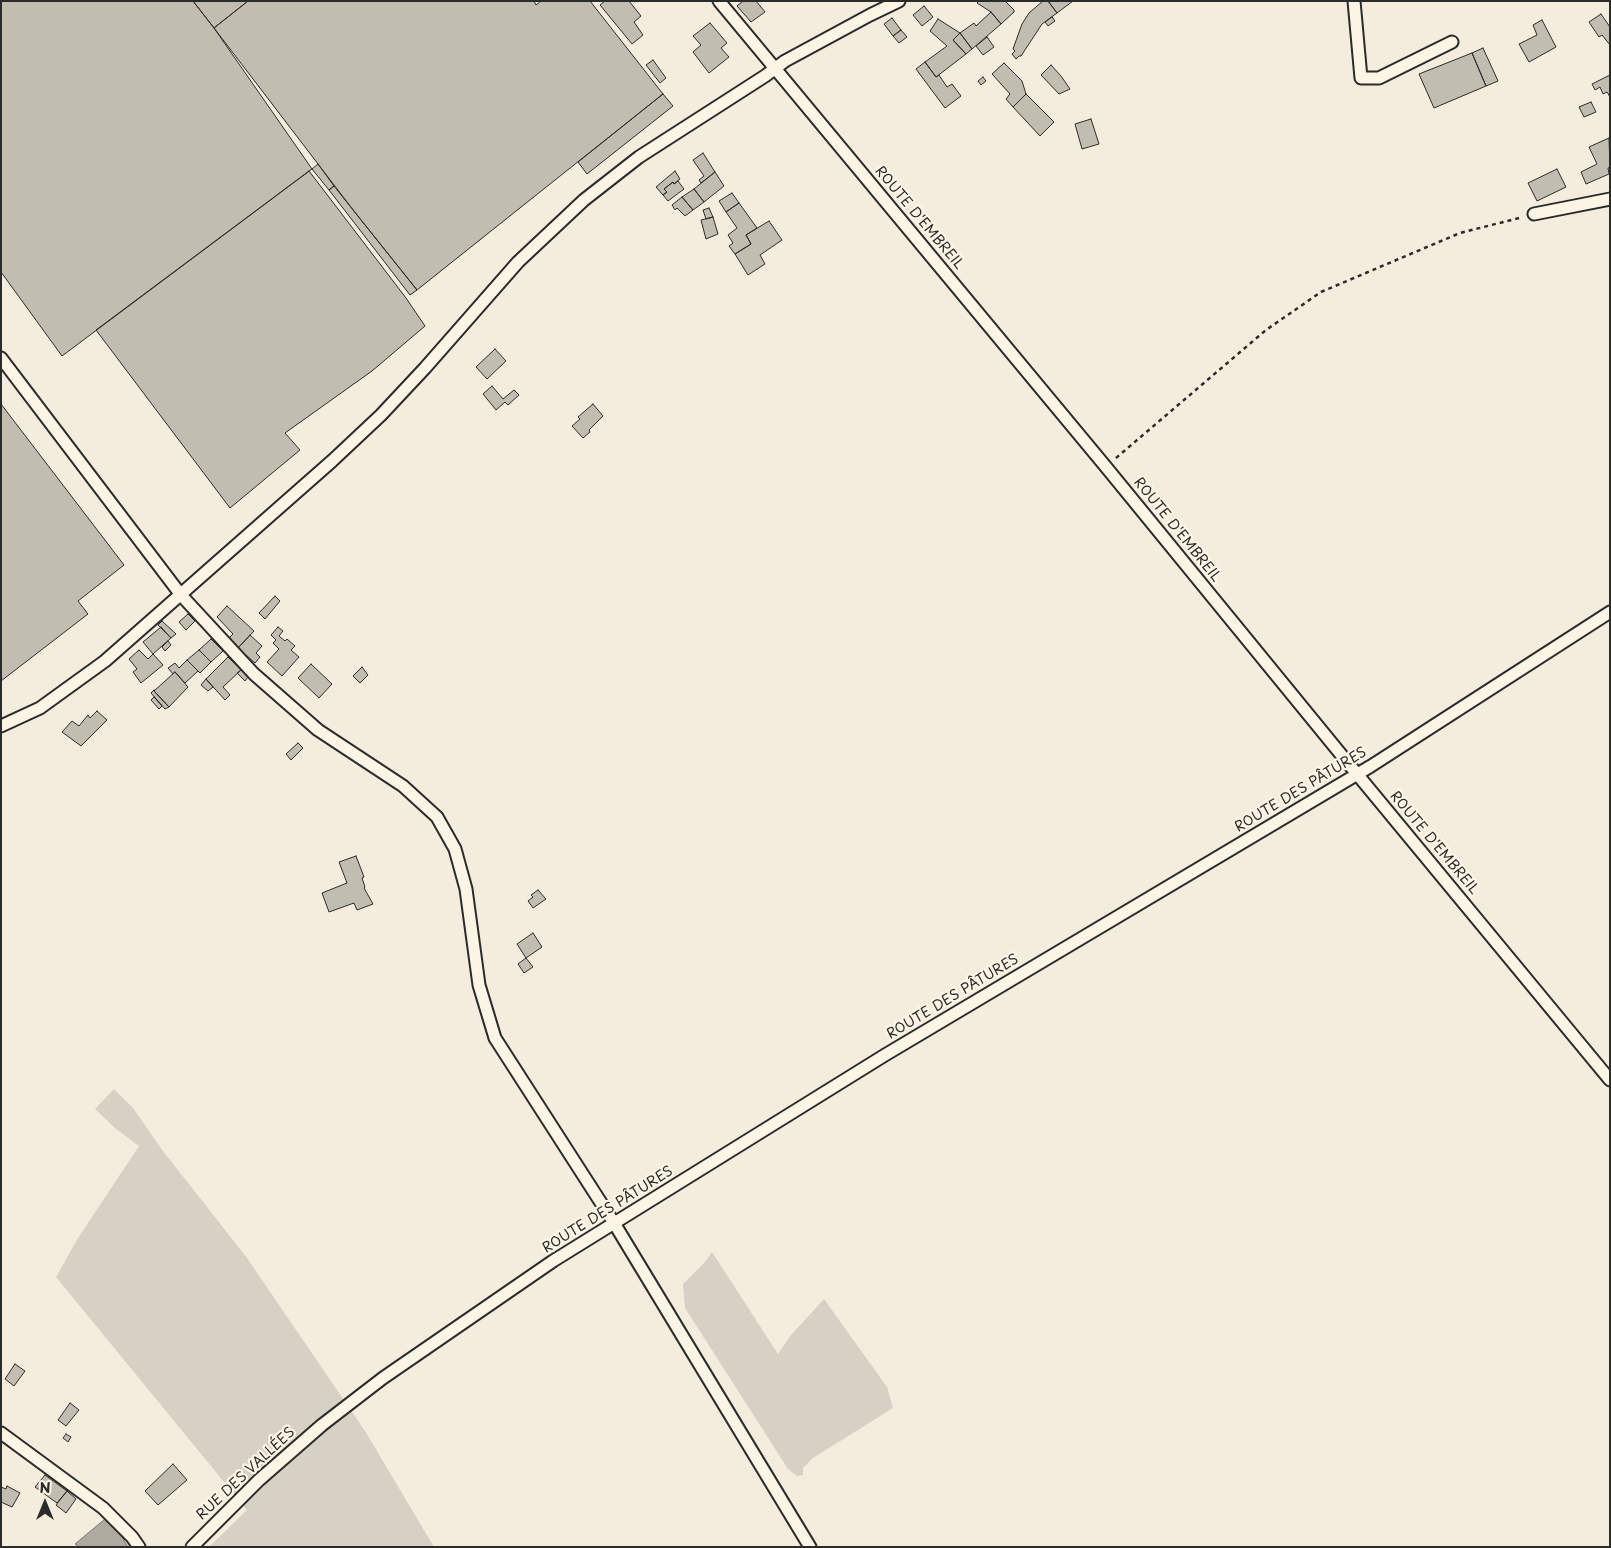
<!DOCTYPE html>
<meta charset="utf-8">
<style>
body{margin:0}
#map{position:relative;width:1611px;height:1548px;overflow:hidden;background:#f4edde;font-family:"Playpen Sans",sans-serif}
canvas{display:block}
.frame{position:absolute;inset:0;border:2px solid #2b2b2b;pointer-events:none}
.north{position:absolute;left:20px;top:1478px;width:50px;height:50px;-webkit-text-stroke:4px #fcf5e5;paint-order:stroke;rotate:0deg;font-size:14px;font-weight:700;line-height:20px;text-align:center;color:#2b2b2b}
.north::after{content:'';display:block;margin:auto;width:18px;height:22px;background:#2b2b2b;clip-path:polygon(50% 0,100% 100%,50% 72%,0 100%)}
</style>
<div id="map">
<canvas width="1611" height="1548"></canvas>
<div class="frame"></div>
<div class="north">N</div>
</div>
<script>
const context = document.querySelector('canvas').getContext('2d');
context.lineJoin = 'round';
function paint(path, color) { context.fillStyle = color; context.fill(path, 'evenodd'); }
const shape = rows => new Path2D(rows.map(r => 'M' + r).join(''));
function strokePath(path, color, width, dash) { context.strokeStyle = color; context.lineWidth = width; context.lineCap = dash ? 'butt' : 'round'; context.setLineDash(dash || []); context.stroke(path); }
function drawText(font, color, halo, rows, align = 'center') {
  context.font = font + ' "Playpen Sans",sans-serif'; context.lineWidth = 4.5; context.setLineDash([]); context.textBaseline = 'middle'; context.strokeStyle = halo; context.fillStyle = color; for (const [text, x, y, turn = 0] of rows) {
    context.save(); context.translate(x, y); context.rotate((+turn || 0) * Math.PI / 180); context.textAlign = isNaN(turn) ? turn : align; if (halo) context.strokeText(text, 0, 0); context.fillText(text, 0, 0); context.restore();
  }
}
paint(shape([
 [114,1089,133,1108,163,1151,247,1258,365,1431,434,1547,209,1547,247,1510,56,1277,78,1238,139,1146,116,1129,95,1109],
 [712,1252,778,1354,791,1335,824,1299,887,1387,893,1408,813,1458,803,1468,803,1475,797,1476,788,1469,685,1308,683,1284,705,1262]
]), '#d6d1c4');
const water = shape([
 [105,1519,118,1530,128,1547,79,1547,75,1544,105,1519]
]);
paint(water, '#afaaa0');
strokePath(water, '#7a7771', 1);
const building = shape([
 [1,1,193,1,214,28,312,169,62,356,1,272,1,1],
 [193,1,248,1,214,28,193,1],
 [248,1,534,1,536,5,541,1,590,1,663,94,417,290,357,215,214,28,248,1],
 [605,1,629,1,641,16,634,22,643,35,632,44,600,5,605,1],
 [743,1,756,1,765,12,751,22,737,6,743,1],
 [979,1,1005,1,1014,10,1014,12,1001,24,991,12,977,3,979,1],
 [1043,1,1048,1,1057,13,1042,24,1021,56,1019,56,1016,59,1012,54,1015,51,1013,49,1022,24,1029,13,1043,1],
 [1048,1,1073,1,1057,13,1048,1],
 [924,6,933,17,922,26,913,15,924,6],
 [991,12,1001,24,972,49,960,33,974,23,976,26,991,12],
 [1601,14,1610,27,1610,45,1602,35,1599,37,1589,22,1601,14],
 [1052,17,1055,21,1048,26,1045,22,1052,17],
 [892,18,901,30,893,36,884,24,892,18],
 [938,19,960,33,953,40,966,54,936,77,925,62,947,46,930,31,938,19],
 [1542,20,1556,47,1529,62,1519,44,1537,35,1533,25,1542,20],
 [710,23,727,43,721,48,729,57,709,73,693,52,701,45,693,36,710,23],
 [901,30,907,37,899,43,893,36,901,30],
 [960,33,972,49,966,54,953,40,960,33],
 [987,37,994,47,983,55,976,46,987,37],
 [1483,48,1498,81,1486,86,1472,53,1483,48],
 [1472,53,1486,86,1434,108,1419,74,1472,53],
 [653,60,666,78,660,83,646,65,653,60],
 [925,62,936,77,939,75,947,87,952,84,961,96,945,108,916,69,925,62],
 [1004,63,1022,81,1026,94,1013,107,1006,99,1010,94,992,74,1004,63],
 [1051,65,1061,76,1070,89,1059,94,1041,75,1051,65],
 [1610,75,1610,97,1607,92,1603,94,1600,87,1595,90,1592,84,1610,75],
 [983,77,986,81,981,85,978,81,983,77],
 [663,94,673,106,587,174,578,162,663,94],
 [1026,94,1054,122,1040,136,1013,107,1026,94],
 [1591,102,1596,112,1584,117,1579,107,1591,102],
 [1091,119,1099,144,1082,149,1075,124,1091,119],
 [1609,138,1610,167,1608,168,1609,174,1586,184,1581,172,1597,164,1589,147,1609,138],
 [703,153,715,172,701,183,699,180,704,176,693,160,703,153],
 [318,164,334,186,329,190,312,169,318,164],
 [1557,169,1566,187,1537,201,1528,183,1557,169],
 [309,171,406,298,425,326,372,371,285,433,300,450,230,508,96,330,309,171],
 [675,171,680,179,674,184,673,182,664,189,667,192,663,195,656,187,675,171],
 [715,172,724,186,704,202,694,189,715,172],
 [678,181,684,189,668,201,663,195,667,192,664,189,673,182,674,184,678,181],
 [334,186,417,290,410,295,329,190,334,186],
 [694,189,704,202,693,210,682,197,694,189],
 [732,193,739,203,726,212,719,201,732,193],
 [682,197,693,210,685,216,677,208,675,210,672,205,682,197],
 [739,203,757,228,746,235,751,244,735,254,729,246,733,243,728,235,737,228,726,212,739,203],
 [709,208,713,217,706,219,703,210,709,208],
 [713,217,718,234,706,239,701,220,713,217],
 [769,221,782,240,760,255,765,264,748,275,735,254,751,244,746,235,769,221],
 [495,349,506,361,487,379,476,367,495,349],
 [492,386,503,399,514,390,519,395,508,405,505,402,496,410,483,394,492,386],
 [1,404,124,565,78,601,88,614,1,681,1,404],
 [593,404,603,416,589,430,590,432,583,438,572,426,580,419,578,417,593,404],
 [275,596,280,601,265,619,259,613,275,596],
 [227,606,254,631,238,648,228,639,233,634,217,617,227,606],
 [188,614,195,621,186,630,179,622,188,614],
 [162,621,176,634,171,638,158,625,162,621],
 [161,627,171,638,153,654,143,642,161,627],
 [278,627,283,631,279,636,285,641,287,639,295,646,291,650,299,657,282,676,267,662,279,649,273,643,276,640,271,635,278,627],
 [250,635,262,646,256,653,260,657,255,663,238,648,250,635],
 [211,639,223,651,211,662,199,650,211,639],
 [168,641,171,645,165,651,162,647,168,641],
 [139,650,148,659,153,654,163,665,141,683,133,672,137,669,129,659,139,650],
 [199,650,211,662,200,673,187,660,199,650],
 [228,657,241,670,223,687,230,695,225,700,206,679,228,657],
 [187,660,198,671,185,683,175,672,173,674,168,668,175,663,179,668,187,660],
 [311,664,332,684,319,698,298,678,311,664],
 [362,667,368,675,360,683,353,676,362,667],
 [241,670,248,677,245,681,237,673,241,670],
 [175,672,188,687,169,707,154,691,175,672],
 [206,679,213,687,208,691,201,685,206,679],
 [154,690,154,691,169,707,165,709,151,693,154,690],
 [154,697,162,706,159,709,151,700,154,697],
 [97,711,107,720,81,746,62,732,72,721,79,726,88,715,90,718,97,711],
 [298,743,303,748,291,760,286,754,298,743],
 [356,856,364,877,362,878,365,887,364,888,373,904,357,910,354,903,329,912,322,893,347,883,339,862,356,856],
 [538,890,546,899,533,908,528,901,533,897,531,895,538,890],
 [533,933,542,947,526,958,517,944,533,933],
 [526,958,533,967,524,973,518,964,526,958],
 [15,1364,25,1371,14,1386,5,1379,15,1364],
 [70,1403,79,1410,66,1426,58,1420,70,1403],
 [66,1434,71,1437,68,1442,63,1438,66,1434],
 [173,1464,187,1480,158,1505,145,1491,173,1464],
 [45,1475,67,1491,57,1503,35,1487,45,1475],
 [7,1486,20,1493,12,1507,1,1502,1,1487,6,1489,7,1486],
 [67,1491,76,1499,66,1513,56,1505,67,1491]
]);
paint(building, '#c2bdb1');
strokePath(building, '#2b2b2b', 1);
const minor = shape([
 [719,1,1106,467,1357,774,1610,1080],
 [1354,1,1361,78,1379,78,1452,42],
 [1534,214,1610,199],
 [1,358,181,595,254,674,318,730,403,786,437,817,455,849,466,889,479,985,495,1038,614,1223,810,1547],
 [1,726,40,708,105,661,332,461,381,415,425,368,518,262,584,200,639,157,765,76,785,61,870,15,899,1],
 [1,1433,103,1508,132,1537,139,1547],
 [192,1547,259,1480,322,1425,383,1378,553,1261,885,1055,1371,766,1610,612]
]);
strokePath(minor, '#2b2b2b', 15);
strokePath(shape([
 [1116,458,1266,330,1321,292,1460,233,1523,217]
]), '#2b2b2b', 2.5, [4, 4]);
strokePath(minor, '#fcf5e5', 11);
drawText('14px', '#2b2b2b', '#fcf5e5', [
 ["ROUTE D'EMBREIL",919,218,50],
 ["ROUTE D'EMBREIL",1177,530,51],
 ["ROUTE DES PÂTURES",1301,790,-31],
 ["ROUTE D'EMBREIL",1434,843,50],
 ["ROUTE DES PÂTURES",953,997,-31],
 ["ROUTE DES PÂTURES",608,1210,-32],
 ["RUE DES VALLÉES",246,1474,-43]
]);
</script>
